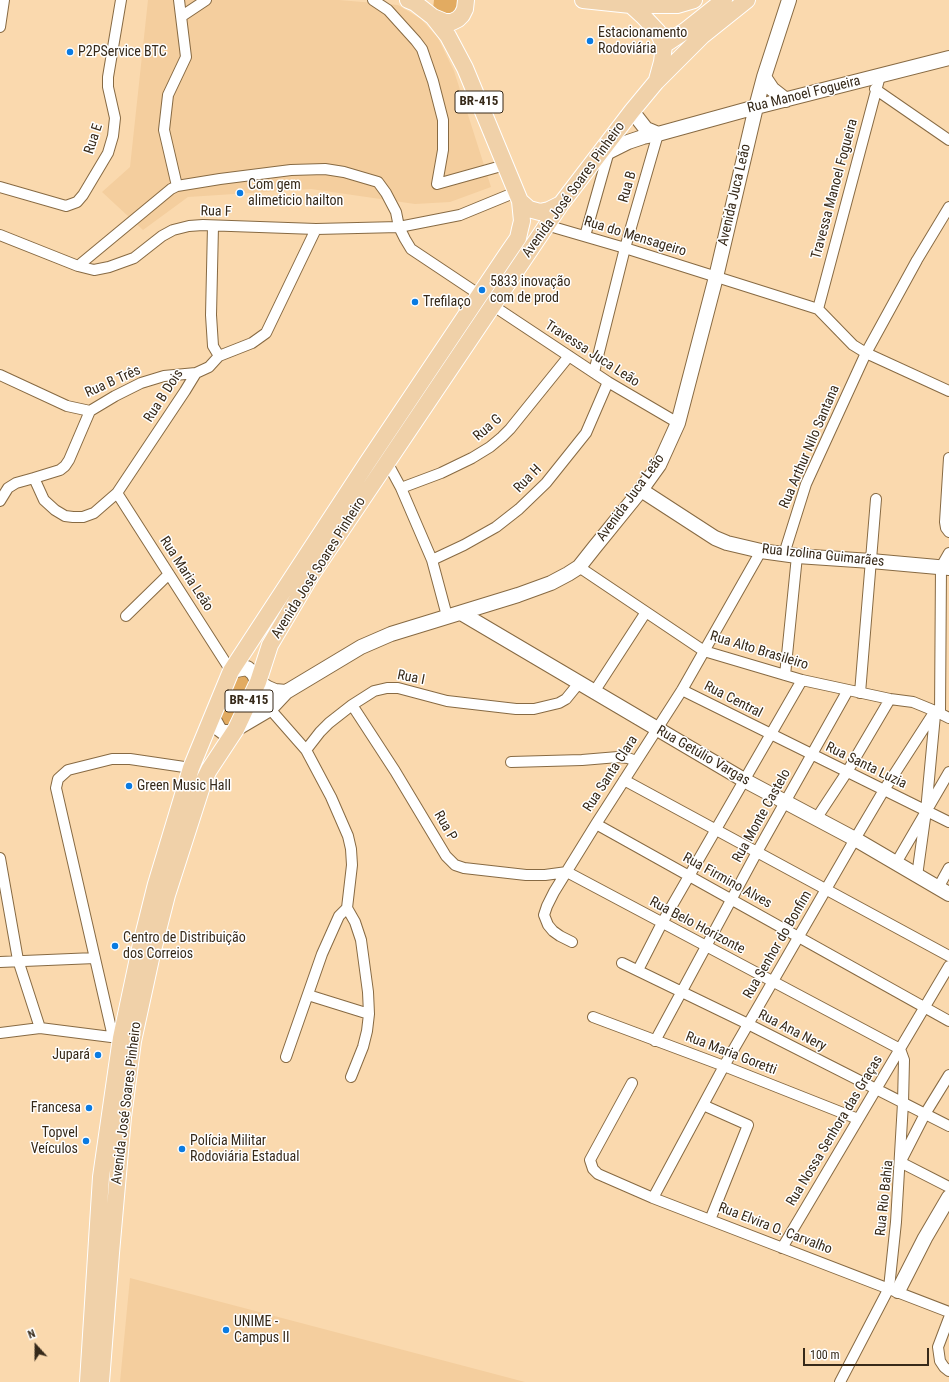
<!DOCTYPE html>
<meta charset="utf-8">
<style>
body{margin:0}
#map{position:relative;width:949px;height:1382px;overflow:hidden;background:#fad9ae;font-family:"Roboto Condensed",sans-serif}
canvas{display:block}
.north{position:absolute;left:16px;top:1326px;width:40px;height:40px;-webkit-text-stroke:3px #fff;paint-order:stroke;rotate:339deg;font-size:11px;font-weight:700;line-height:16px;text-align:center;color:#362919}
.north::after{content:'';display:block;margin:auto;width:14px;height:18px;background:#362919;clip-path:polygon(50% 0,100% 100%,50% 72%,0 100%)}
.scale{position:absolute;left:803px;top:1348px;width:126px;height:18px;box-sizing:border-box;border:2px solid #362919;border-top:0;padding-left:5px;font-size:12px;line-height:14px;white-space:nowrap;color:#362919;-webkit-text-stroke:3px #fff;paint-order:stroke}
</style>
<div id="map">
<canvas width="949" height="1382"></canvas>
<div class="north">N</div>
<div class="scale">100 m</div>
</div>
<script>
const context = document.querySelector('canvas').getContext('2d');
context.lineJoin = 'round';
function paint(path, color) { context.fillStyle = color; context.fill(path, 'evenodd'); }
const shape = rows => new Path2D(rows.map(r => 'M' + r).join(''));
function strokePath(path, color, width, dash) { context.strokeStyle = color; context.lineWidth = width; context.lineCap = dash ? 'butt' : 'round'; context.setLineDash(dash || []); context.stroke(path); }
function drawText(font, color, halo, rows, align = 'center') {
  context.font = font + ' "Roboto Condensed",sans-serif'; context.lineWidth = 3; context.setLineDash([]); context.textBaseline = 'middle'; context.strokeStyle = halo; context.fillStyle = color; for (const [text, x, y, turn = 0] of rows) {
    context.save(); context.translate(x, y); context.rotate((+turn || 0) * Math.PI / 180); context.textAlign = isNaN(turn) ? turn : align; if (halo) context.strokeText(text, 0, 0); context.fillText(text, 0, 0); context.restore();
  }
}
paint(shape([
 [148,0,339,0,398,5,421,19,438,38,454,71,491,187,450,202,415,204,311,189,188,197,143,230,102,192,130,167],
 [130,1278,525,1382,120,1382]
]), '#f4ce9e');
paint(shape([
 [434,0,460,0,461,4,451,18,433,9],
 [243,675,249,678,252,683,227,726,224,726,218,713,234,678]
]), '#e2ab61');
const street = shape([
 [373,0,388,10,416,41,422,49,433,81,443,120,443,150,437,184,505,165],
 [182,16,206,0],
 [0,27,4,0],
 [875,89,949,140],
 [177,186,164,130,168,95,186,57,179,0],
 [0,187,66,206,77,202,83,195,108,153,113,136,115,118,108,87,108,77,121,0],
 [546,225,625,248,818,309,853,345,866,353,949,391],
 [213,226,211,315,213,346,219,356],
 [0,235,78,266,94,270,109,267,134,258,162,236,173,230,189,226,203,225,316,229,399,227,460,215,516,192],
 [585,236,609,151],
 [78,266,171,189,177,186,220,179,291,170,325,169,344,172,378,182,386,193,396,212,399,227,405,239,411,249,480,295],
 [492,305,608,382,678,423],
 [818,309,880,76],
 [594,372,625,248,658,134],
 [0,375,67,406,90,411,115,396,141,383,164,376,196,373],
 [949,458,945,522,946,528,949,532],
 [387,462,401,488,432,560,447,616],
 [34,478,60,470,65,466,69,460,90,411],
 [401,488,441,473,472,458,490,447,502,437,510,429,569,356],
 [117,493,231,671],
 [0,501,8,488,16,483,34,478,44,500,55,510,65,516,73,517,83,517,94,513,117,493,185,391,196,373,209,367,219,356,252,343,266,333,316,229],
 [784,554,806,484,866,353,917,260,949,207],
 [432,560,464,545,496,527,519,509,546,483,586,433,608,382],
 [579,567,704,651,802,680,890,699,913,702,935,711,949,718],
 [126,616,169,574],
 [785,675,797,556],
 [682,690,949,822],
 [594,692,646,612],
 [860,693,876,499],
 [352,705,395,771,446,856,455,865,464,868,526,875,545,875,567,872,900,1049,904,1060,903,1103,896,1222,889,1288,840,1382],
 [270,709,306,750,320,732,329,723,352,705,374,691,387,688,398,688,447,701,516,709,534,709,559,703,566,699,579,683],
 [940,713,941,567,949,553],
 [306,750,331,797,348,836,351,849,352,865,347,908,355,922,361,940,368,992,369,1014,367,1031,363,1047,351,1077],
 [511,762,582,760,618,757,628,758,636,761],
 [624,780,949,956],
 [816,819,847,772,890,699],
 [596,824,949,1021],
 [0,858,18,960,40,1028],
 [896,863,949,772],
 [917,876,926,811,935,715],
 [938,888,949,868],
 [572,942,560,936,553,931,548,925,544,915,547,906,554,892,596,824,682,690,761,551],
 [0,962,95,958],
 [622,963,748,1024,949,1126],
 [638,970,662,923,802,680],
 [308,995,369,1014],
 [593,1017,724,1066,858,1119],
 [0,1033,40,1028,119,1038],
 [113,1037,56,788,58,779,68,770,112,759,130,759,191,768],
 [655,1041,757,852,848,690],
 [286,1057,322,954,339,916,347,908],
 [632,1083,590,1160,593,1169,598,1174,653,1198,949,1312],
 [703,1105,748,1125,710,1220],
 [902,1159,925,1114,949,1075],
 [900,1162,949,1187],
 [653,1198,724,1066,855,839,884,790,935,711],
 [782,1248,949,966],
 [949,1318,938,1347,940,1361,944,1367,949,1371]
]);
const secondary = shape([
 [764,77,772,89,786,100],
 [632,111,646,129,658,134],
 [598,157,628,142,643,137,658,134,756,107,949,58],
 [641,490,715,538,727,543,761,551,797,556,871,561,949,568],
 [461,613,744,780,855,839,949,894],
 [231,671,247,668,253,673,258,682,268,688,275,691,286,692],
 [212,716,219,729,223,732,229,732,236,729,270,709,286,692,361,647,391,634,518,595,551,583,568,574,579,567,594,548,641,490,659,465,678,423,716,277,756,107,764,77,789,0],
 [898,1291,925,1238,949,1197]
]);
const primary = shape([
 [583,0,631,5,677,5,694,0],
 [631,5,643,16,658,32,664,45,662,62,657,80],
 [433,17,445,22,452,22,458,19,462,15,465,9,466,0],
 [664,45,685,31,724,0],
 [520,201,529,209,540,212,549,210,561,204],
 [88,1382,101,1177,121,1038,141,944,156,884,191,768,231,671,367,463,507,254,518,238,520,229,522,221,520,201,465,68,448,36,433,17,415,3,408,0],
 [101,1382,111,1253,123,1117,133,1041,152,954,167,895,204,780,209,770,236,729,258,682,270,645,312,574,561,204,632,111,656,82,702,36,747,0]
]);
strokePath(street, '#876a43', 12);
strokePath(secondary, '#876a43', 16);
strokePath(primary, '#fff', 18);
strokePath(street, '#fff', 10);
strokePath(secondary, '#fff', 14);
strokePath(primary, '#f0d1a9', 16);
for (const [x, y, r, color] of [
 [590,41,4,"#0a7be2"],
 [70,52,4,"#0a7be2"],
 [240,193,4,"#0a7be2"],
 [482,290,4,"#0a7be2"],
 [415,302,4,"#0a7be2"],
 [129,786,4,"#0a7be2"],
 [115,946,4,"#0a7be2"],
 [98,1055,4,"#0a7be2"],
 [89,1108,4,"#0a7be2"],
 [86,1141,4,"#0a7be2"],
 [182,1149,4,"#0a7be2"],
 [226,1330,4,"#0a7be2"]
]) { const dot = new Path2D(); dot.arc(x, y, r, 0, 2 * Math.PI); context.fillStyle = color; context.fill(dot); strokePath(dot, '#fff', 1.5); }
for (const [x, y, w] of [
 [479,102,48],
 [249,701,48]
]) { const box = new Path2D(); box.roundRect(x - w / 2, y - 11, w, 22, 3); context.fillStyle = '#fff'; context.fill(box); strokePath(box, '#362919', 1); }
drawText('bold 13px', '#362919', null, [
 ["BR-415",479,102],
 ["BR-415",249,701]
]);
drawText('14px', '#362919', '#fff', [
 ["Estacionamento",598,33],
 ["Rodoviária",598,49],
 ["P2PService BTC",78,52],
 ["Com gem",248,185],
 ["alimeticio hailton",248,201],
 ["5833 inovação",490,282],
 ["com de prod",490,298],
 ["Trefilaço",423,302],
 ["Green Music Hall",137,786],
 ["Centro de Distribuição",123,938],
 ["dos Correios",123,954],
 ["Jupará",90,1055,"right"],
 ["Francesa",81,1108,"right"],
 ["Topvel",78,1133,"right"],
 ["Veículos",78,1149,"right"],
 ["Polícia Militar",190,1141],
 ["Rodoviária Estadual",190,1157],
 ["UNIME -",234,1322],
 ["Campus II",234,1338]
], 'left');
drawText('14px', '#362919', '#fff', [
 ["Rua Manoel Fogueira",804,95,-14],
 ["Rua E",94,139,-72],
 ["Rua B",628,187,-74],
 ["Travessa Manoel Fogueira",835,189,-75],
 ["Avenida José Soares Pinheiro",574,190,-54],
 ["Avenida Juca Leão",735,195,-77],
 ["Rua F",216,212,1],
 ["Rua do Mensageiro",635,237,17],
 ["Travessa Juca Leão",592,354,33],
 ["Rua B Três",113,382,-24],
 ["Rua B Dois",164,396,-57],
 ["Rua G",488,428,-41],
 ["Rua Arthur Nilo Santana",810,447,-67],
 ["Rua H",528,479,-46],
 ["Avenida Juca Leão",631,498,-54],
 ["Rua Izolina Guimarães",823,556,6],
 ["Avenida José Soares Pinheiro",319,568,-58],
 ["Rua Maria Leão",186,574,57],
 ["Rua Alto Brasileiro",759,651,17],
 ["Rua I",411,678,11],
 ["Rua Central",733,700,27],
 ["Rua Getúlio Vargas",703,756,30],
 ["Rua Santa Luzia",866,766,26],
 ["Rua Santa Clara",611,774,-57],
 ["Rua Monte Castelo",762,816,-61],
 ["Rua P",445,826,60],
 ["Rua Firmino Alves",727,881,29],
 ["Rua Belo Horizonte",697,926,28],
 ["Rua Senhor do Bonfim",778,945,-60],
 ["Rua Ana Nery",792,1031,27],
 ["Rua Maria Goretti",731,1054,21],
 ["Avenida José Soares Pinheiro",127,1103,-83],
 ["Rua Nossa Senhora das Graças",835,1131,-59],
 ["Rua Rio Bahia",885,1198,-84],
 ["Rua Elvira O. Carvalho",775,1229,21]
]);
</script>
